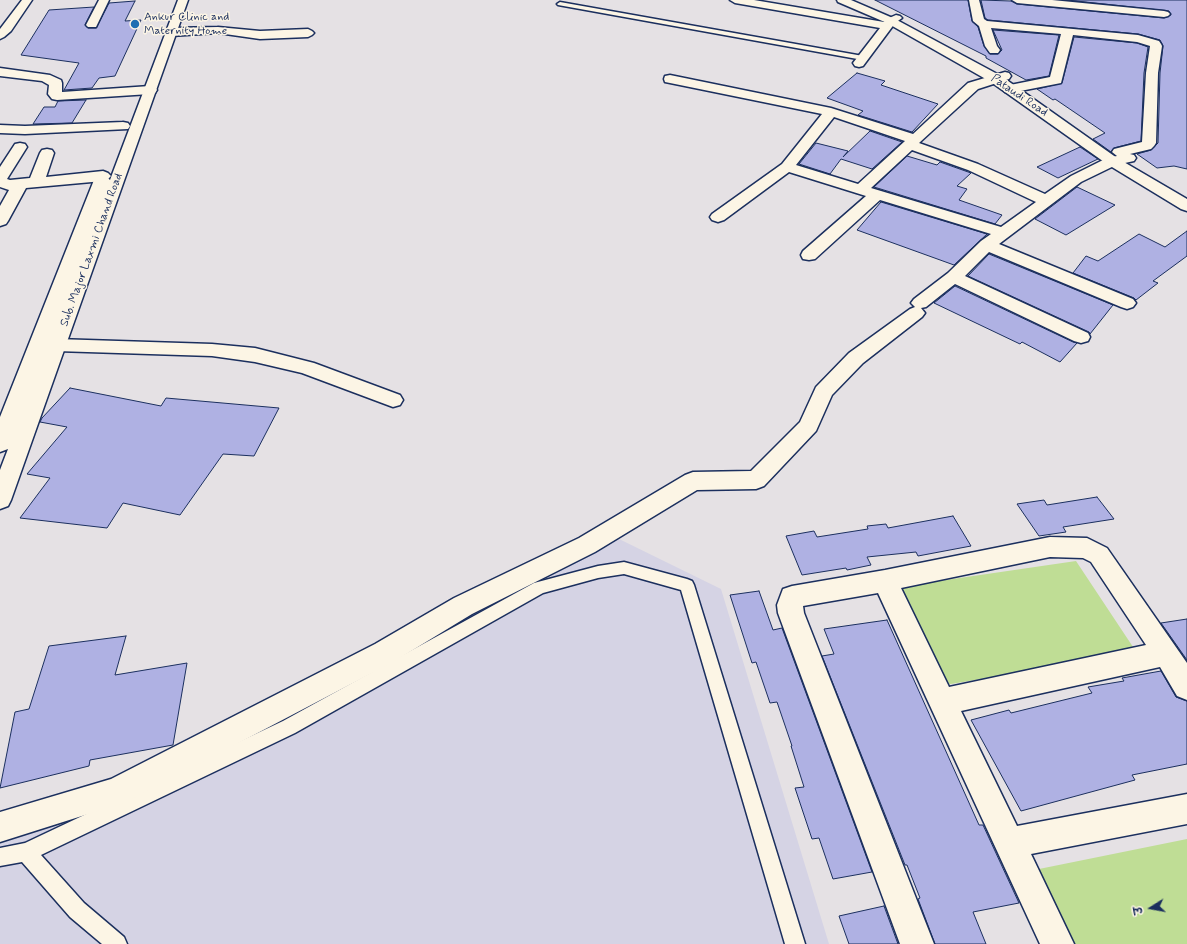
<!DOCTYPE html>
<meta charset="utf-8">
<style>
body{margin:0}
#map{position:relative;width:1187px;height:944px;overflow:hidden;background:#e5e1e4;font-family:Mynerve,"Playpen Sans Deva",sans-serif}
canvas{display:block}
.north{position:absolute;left:1131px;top:888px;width:40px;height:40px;-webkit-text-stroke:3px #fcf5e5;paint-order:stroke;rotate:259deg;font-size:11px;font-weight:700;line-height:16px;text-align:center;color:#1b2f5e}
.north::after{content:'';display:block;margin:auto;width:14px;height:18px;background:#1b2f5e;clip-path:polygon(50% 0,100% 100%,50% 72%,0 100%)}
</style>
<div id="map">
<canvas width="1187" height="944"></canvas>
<div class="north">उ</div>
</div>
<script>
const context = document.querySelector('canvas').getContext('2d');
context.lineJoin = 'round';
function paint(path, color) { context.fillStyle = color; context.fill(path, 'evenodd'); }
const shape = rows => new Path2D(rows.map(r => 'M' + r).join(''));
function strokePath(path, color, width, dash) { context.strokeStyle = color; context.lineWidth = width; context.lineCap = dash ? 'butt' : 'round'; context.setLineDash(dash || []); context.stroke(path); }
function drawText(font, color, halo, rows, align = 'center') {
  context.font = font + ' Mynerve,sans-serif'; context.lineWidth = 3; context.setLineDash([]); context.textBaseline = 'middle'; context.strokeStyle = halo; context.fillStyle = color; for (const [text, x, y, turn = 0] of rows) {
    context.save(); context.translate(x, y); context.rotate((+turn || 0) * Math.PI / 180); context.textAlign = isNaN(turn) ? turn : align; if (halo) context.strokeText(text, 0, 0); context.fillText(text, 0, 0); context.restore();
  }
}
paint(shape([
 [617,538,721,589,829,944,0,944,0,829,199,764,453,606]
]), '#d5d3e4');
paint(shape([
 [1076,561,1137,653,945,685,898,587],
 [1187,839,1187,944,1075,944,1039,869]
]), '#bfdd95');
const building = shape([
 [875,0,968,0,972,21,978,27,984,46,990,54,998,54,1002,50,993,30,1059,35,1049,76,1026,80,986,58,986,56,875,0],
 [981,0,1011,1,1017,4,1164,18,1171,15,1169,11,1067,0,1187,0,1187,169,1174,166,1157,168,1137,154,1151,150,1158,143,1160,73,1163,46,1160,40,1138,34,988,20,985,18,981,0],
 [135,1,125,21,141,20,115,76,99,78,92,88,64,90,79,63,21,55,49,10,94,7,85,25,88,28,96,28,109,3,135,1],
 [1074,37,1137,43,1148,47,1144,73,1141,141,1114,148,1111,152,1093,139,1105,133,1055,99,1053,100,1037,89,1062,83,1074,37],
 [857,73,885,81,881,85,938,104,912,132,858,115,863,111,827,98,857,73],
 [86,100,72,123,33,124,44,107,55,107,58,101,86,100],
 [870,131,902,142,872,169,841,159,830,174,799,164,816,143,848,151,843,157,870,131],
 [1080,147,1098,159,1058,178,1037,167,1080,147],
 [907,156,937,165,940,162,971,173,957,186,967,189,959,200,1002,215,995,224,874,187,907,156],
 [1077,187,1115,205,1066,235,1035,219,1077,187],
 [881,202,987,234,954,265,857,230,881,202],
 [1187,231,1187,256,1153,281,1158,283,1136,300,1134,298,1073,273,1086,256,1098,261,1139,234,1165,247,1187,231],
 [989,254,1113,305,1090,334,1089,332,968,276,989,254],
 [955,286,1073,342,1077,343,1060,362,1022,342,1020,344,934,303,955,286],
 [70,388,161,406,166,398,279,408,254,456,223,454,180,515,123,503,107,528,20,518,50,478,27,474,67,427,40,422,42,418,70,388],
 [1097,497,1114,519,1063,527,1066,532,1039,536,1017,504,1044,500,1047,505,1097,497],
 [953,516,971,546,918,556,916,552,867,557,871,565,847,570,846,568,802,575,786,536,814,531,817,537,868,529,867,526,886,524,888,528,953,516],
 [759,591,773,630,782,628,872,872,833,879,819,838,812,839,795,788,804,787,791,746,792,746,777,702,770,703,756,662,752,663,730,595,759,591],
 [1187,619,1187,660,1161,623,1187,619],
 [887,620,979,825,983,825,1019,903,973,912,986,944,935,944,918,899,920,898,907,865,905,865,822,656,834,654,824,629,887,620],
 [126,636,115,675,187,663,173,745,90,760,89,766,0,788,15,712,29,709,49,646,126,636],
 [1161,671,1176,697,1187,701,1187,764,1132,775,1135,780,1021,811,971,720,1009,710,1011,713,1092,693,1088,687,1124,681,1122,678,1161,671],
 [884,906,898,944,849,944,839,916,884,906]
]);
paint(building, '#afb1e3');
strokePath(building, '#1b2f5e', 1);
const lane = shape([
 [560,2,863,56,867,58,863,60,558,5,557,4,560,2],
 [624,562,687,579,692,581,694,585,805,944,785,944,681,590,624,574,598,578,543,593,295,733,41,855,84,903,124,937,127,944,102,944,70,917,22,862,0,866,0,848,25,843,283,721,534,583,598,566,624,562]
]);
const street = shape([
 [22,0,32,0,11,31,4,37,0,39,0,29,22,0],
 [99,0,109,0,96,27,88,27,86,25,99,0],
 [730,0,754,0,884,22,887,19,896,15,900,16,902,18,895,23,863,66,859,67,855,66,853,63,880,28,735,3,730,0],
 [969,0,979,0,984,19,987,21,1138,35,1159,41,1161,44,1162,46,1158,73,1156,143,1154,146,1151,149,1130,154,1134,155,1136,158,1134,161,1116,165,1081,182,999,244,1133,299,1136,303,1133,307,1127,309,1121,307,989,252,965,276,1088,333,1090,337,1088,341,1081,343,1074,341,955,284,926,307,921,308,925,313,922,317,863,363,832,395,816,431,764,486,756,489,697,490,595,552,472,614,393,662,126,802,0,842,0,812,111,779,375,644,454,598,579,538,685,475,693,472,751,471,800,422,816,387,849,353,910,309,915,307,911,303,914,299,948,273,981,241,991,234,880,200,815,259,809,260,803,259,801,255,803,251,866,196,789,172,724,220,718,222,712,220,710,217,712,214,782,164,822,114,670,83,665,82,664,79,665,76,670,75,831,108,913,134,968,83,1005,72,1009,73,1011,76,1009,79,978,89,919,143,978,164,1045,194,1071,176,1107,158,1117,156,1112,152,1114,149,1142,142,1146,73,1150,46,1137,42,1073,35,1061,83,1010,93,1005,92,1003,89,1005,86,1050,77,1061,34,991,28,997,46,1000,50,998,53,990,53,985,46,979,26,973,21,969,0],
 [834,117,905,141,858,184,796,165,834,117],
 [912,150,968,170,1036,202,1001,227,871,188,912,150],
 [1012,0,1052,0,1164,11,1168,12,1170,14,1168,16,1164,17,1017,3,1012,0],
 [218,27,260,31,308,29,312,31,314,33,312,35,308,37,260,39,218,33,171,36,167,34,165,32,167,30,171,28,218,27],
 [0,68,50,75,61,80,62,83,62,92,150,86,155,87,157,90,155,93,150,94,57,100,52,99,48,94,49,85,42,81,0,76,0,68],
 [123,122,128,123,130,126,128,129,25,134,0,133,0,125,25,126,123,122],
 [20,143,25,144,27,147,7,179,10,180,30,178,40,153,42,150,47,149,52,150,54,153,46,177,103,171,108,173,111,176,108,179,103,181,26,188,8,221,6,224,0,226,0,206,9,190,0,187,0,167,15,144,20,143],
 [56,339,212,344,255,348,314,363,400,395,403,400,400,405,393,407,302,373,255,362,212,356,56,351,49,350,46,345,49,340,56,339],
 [1050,537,1087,538,1107,548,1187,663,1187,700,1177,696,1160,667,961,711,1017,826,1187,794,1187,824,1031,854,1074,944,1040,944,878,593,803,606,804,613,934,944,900,944,778,613,777,605,783,589,792,586,885,570,1050,537],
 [1050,557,1083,558,1091,562,1146,645,949,687,901,588,1050,557]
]);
const primary = shape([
 [178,0,188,0,11,500,8,506,0,509,0,470,8,449,0,452,0,417,94,180,97,177,102,175,107,177,110,180,178,0],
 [837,0,851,0,895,19,1001,76,1117,158,1187,199,1187,211,1181,209,1107,164,991,82,887,23,838,2,837,0]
]);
strokePath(lane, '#1b2f5e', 3);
strokePath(street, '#1b2f5e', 3);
strokePath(primary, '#1b2f5e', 3);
paint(lane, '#fcf5e5');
paint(street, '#fcf5e5');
paint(primary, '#fcf5e5');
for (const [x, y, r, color] of [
 [135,24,5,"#1f6fb2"]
]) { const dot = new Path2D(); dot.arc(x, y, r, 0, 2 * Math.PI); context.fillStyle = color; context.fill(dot); strokePath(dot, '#fcf5e5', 1.5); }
drawText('12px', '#1b2f5e', '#fcf5e5', [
 ["Ankur Clinic and",144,17],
 ["Maternity Home",144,31]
], 'left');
drawText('12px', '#1b2f5e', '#fcf5e5', [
 ["Pataudi Road",1019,96,34],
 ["Sub. Major Laxmi Chand Road",92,250,-70]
]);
</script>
